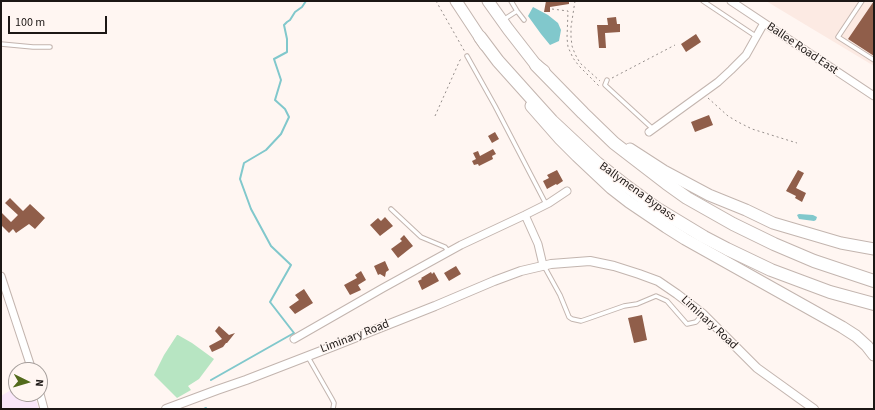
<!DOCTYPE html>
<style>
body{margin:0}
#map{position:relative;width:875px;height:410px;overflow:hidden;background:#fff6f2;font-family:"Source Sans 3",sans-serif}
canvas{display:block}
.frame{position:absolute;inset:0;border:2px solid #1c1715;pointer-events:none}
.north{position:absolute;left:8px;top:362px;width:40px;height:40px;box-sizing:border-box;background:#fff6f2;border:1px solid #a49d9a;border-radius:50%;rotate:95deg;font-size:11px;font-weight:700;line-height:16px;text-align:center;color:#1c1715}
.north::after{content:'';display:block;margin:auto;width:14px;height:18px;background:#526a1b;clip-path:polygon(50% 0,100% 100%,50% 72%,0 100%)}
.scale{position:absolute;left:8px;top:16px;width:99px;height:18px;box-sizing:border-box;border:2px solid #1c1715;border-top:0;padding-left:5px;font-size:12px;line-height:14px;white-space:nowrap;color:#1c1715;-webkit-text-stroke:3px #fff6f2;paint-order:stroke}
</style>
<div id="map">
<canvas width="875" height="410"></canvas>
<div class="frame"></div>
<div class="north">N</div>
<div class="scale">100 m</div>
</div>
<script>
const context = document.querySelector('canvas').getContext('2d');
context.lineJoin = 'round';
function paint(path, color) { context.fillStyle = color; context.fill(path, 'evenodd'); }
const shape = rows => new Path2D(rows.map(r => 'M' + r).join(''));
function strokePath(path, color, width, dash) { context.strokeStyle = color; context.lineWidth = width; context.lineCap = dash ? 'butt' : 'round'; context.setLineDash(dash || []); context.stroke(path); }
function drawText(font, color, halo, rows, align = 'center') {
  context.font = font + ' "Source Sans 3",sans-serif'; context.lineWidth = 3; context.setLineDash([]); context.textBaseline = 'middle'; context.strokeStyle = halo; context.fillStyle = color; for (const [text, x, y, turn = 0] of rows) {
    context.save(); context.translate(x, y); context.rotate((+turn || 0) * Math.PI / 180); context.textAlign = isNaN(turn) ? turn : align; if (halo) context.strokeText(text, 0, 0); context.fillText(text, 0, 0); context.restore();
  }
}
paint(shape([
 [16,387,16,394,34,394,39,409,1,409,1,396]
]), '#f9e7f9');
paint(shape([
 [766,1,874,1,874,66]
]), '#fceae3');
paint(shape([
 [177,335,178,335,192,343,214,359,199,379,188,386,191,390,177,398,154,375,164,355]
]), '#b7e5c2');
paint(shape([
 [533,7,548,15,558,23,561,30,559,41,550,45,541,34,528,16],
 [799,214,813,215,817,217,816,220,814,221,799,219,797,215]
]), '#81c8cc');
strokePath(shape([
 [211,380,294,333,270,302,291,265,271,246,251,209,240,179,244,163,266,150,281,134,289,117,285,109,275,100,281,80,274,59,287,52,287,39,284,25,287,22,290,20,295,12,302,7,306,1],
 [204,409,206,408]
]), '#81c8cc', 2);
paint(shape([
 [546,1,569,1,569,4,550,7,550,12,544,12],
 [874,1,874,56,848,39],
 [616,17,617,24,620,24,620,32,605,33,606,48,599,48,597,25,608,25,607,18],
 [696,34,701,42,686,52,681,44],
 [709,115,713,125,695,132,691,122],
 [495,132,499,139,492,143,488,136],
 [493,149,496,154,492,156,493,159,479,166,478,164,474,165,472,161,476,159,473,153,478,151,480,156],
 [557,170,563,181,557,185,556,184,547,189,543,181,549,178,547,175],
 [798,170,804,173,796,188,806,193,802,202,795,198,796,196,786,191],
 [10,198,23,211,30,204,45,218,35,229,29,224,16,233,13,229,9,233,1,225,1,212,11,222,18,215,5,203],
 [385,217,393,226,380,236,370,225,378,218,381,221],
 [404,235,413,246,398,258,391,249,402,241,400,239],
 [385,261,389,270,386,272,385,277,380,274,378,275,374,266],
 [456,266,461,274,449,281,444,273],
 [361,271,366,280,358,285,361,290,350,295,344,285,357,278,355,275],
 [431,272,432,274,434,272,439,281,422,290,418,281,422,279,421,278],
 [304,289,313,303,295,314,289,307,299,300,295,295],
 [642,315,647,340,634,343,628,318],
 [219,326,229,335,235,333,227,343,226,343,223,347,212,352,209,346,222,339,215,331]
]), '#905e4a');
const service = shape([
 [511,1,517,11,524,20],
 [703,1,757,37],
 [862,1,838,37,874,60],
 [503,20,517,11],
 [1,44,33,47,50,47],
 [467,56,495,106,546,204],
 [607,80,605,85,653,129],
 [391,209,421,237,445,247,448,251],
 [544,266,560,295,569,317,572,319,581,321,587,319,624,306,637,304,656,296,667,301,687,324,696,322,703,314],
 [308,357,332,399,334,403,333,409]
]);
const minor = shape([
 [731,1,874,96],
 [649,132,718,82,731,70,746,55,764,23],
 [525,215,538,244,543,265],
 [1,276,32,370],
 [294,339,383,288,461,245,525,215,549,203,567,191],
 [40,394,44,409]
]);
const tertiary = shape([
 [166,409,217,390,246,380,334,346,435,306,494,281,521,271,551,264,590,261,614,266,639,274,658,281,677,294,703,314,757,368,814,409]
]);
const trunk = shape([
 [456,1,485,45],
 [488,1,508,29,536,65,544,71],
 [531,106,560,139,577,156,611,188,629,202,666,227,685,239,842,327,856,336,867,346,874,355],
 [630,149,664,171,709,195,746,210,773,223,841,243,874,249]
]);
const motorway = shape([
 [480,37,498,61,533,100,552,121,597,163,626,186,656,208,704,237,727,249,771,270,830,292,874,304],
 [536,65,583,113,614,143,666,183,687,198,733,224,774,244,814,261,874,281]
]);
strokePath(service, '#c3b5af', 5.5);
strokePath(minor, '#c3b5af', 9);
strokePath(tertiary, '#c3b5af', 10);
strokePath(trunk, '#c3b5af', 13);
strokePath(motorway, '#c3b5af', 14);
strokePath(shape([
 [436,1,465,52],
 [575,1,571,27,571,37,572,46,575,54,580,63,600,81],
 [552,9,568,11,567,38,568,47,573,58,579,66,600,87],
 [612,78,675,45],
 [708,98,728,116,738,122,752,129,797,143],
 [435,116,460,60,463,58]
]), '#958e8b', 1, [2, 3]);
strokePath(service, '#fff', 3.5);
strokePath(minor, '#fff', 7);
strokePath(tertiary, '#fff', 8);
strokePath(trunk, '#fff', 11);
strokePath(motorway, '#fff', 12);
drawText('12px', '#1c1715', '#fff6f2', [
 ["Ballee Road East",802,49,34],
 ["Ballymena Bypass",637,192,36],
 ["Liminary Road",709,323,43],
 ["Liminary Road",355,337,-21]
]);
</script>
